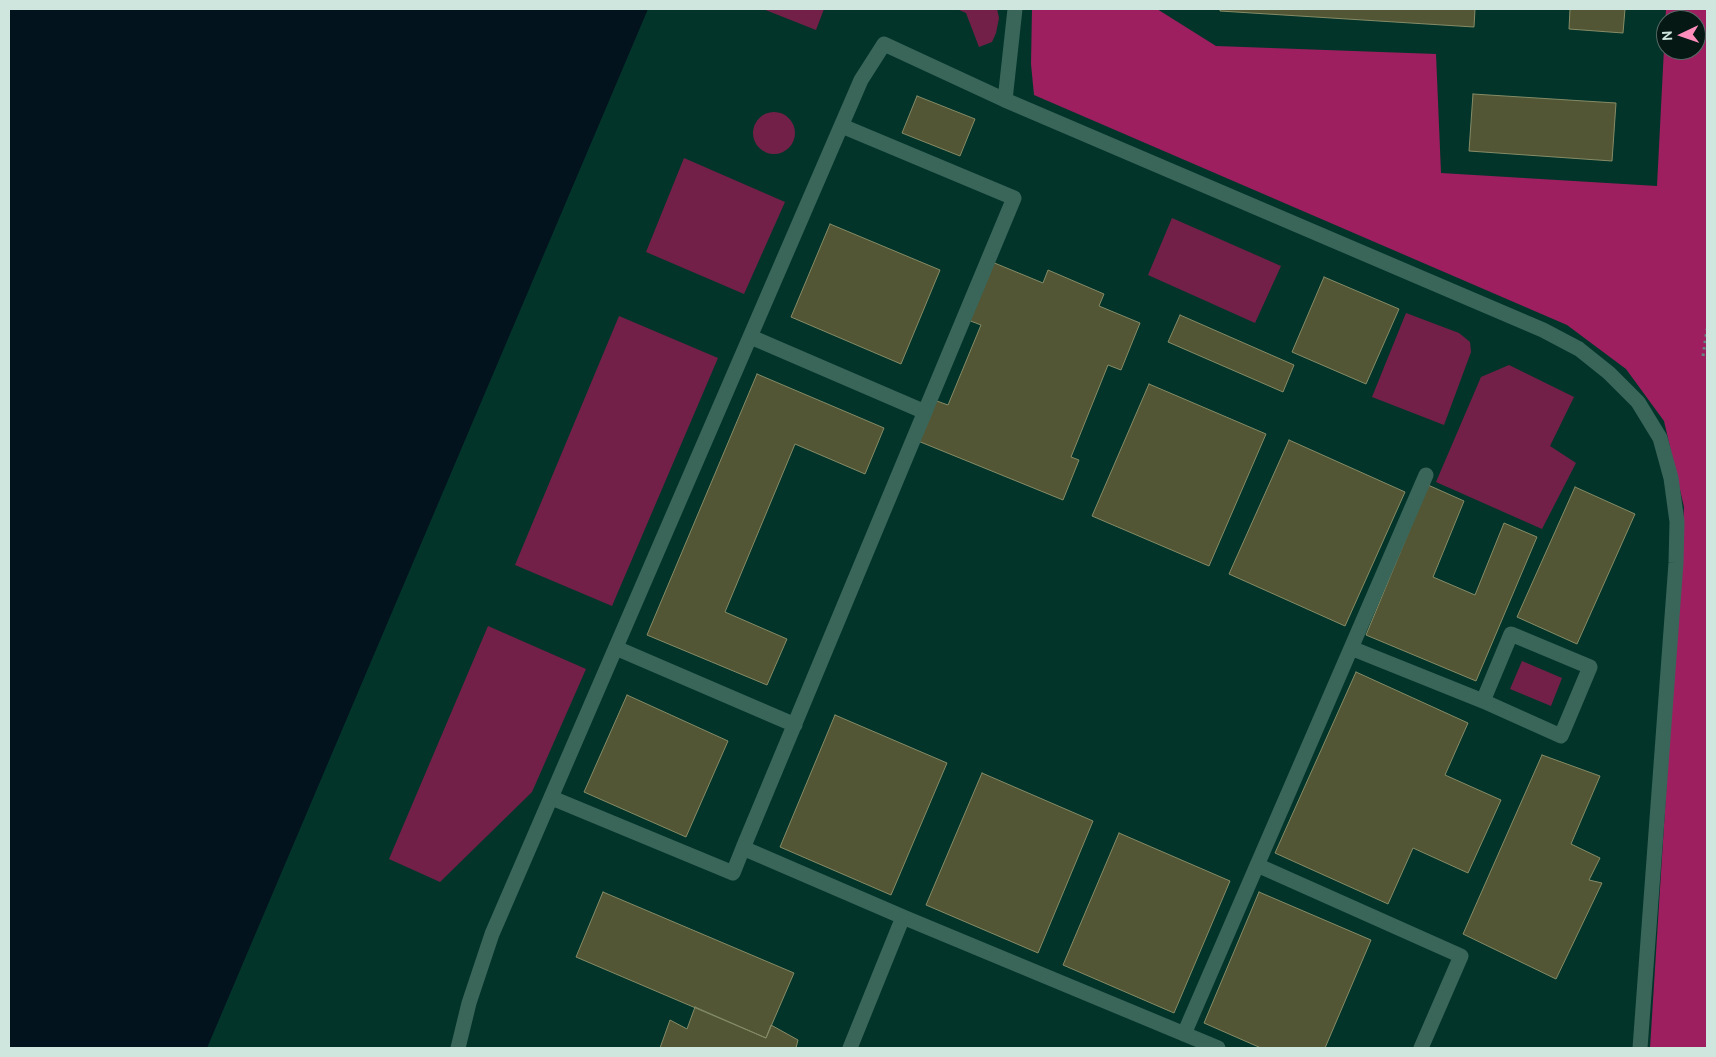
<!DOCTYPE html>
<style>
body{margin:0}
#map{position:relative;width:1716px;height:1057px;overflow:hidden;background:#03342a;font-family:Ubuntu,sans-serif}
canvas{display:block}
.frame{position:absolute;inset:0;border:10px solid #cfe6df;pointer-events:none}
.north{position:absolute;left:1656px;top:10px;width:50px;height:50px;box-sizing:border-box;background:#061813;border:1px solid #566a65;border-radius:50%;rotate:267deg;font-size:14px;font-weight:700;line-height:20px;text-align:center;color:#cfe6df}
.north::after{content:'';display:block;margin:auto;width:18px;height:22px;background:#fe8ebc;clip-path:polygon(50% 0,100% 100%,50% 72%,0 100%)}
</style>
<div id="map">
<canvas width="1716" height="1057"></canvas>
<div class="frame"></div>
<div class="north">N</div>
</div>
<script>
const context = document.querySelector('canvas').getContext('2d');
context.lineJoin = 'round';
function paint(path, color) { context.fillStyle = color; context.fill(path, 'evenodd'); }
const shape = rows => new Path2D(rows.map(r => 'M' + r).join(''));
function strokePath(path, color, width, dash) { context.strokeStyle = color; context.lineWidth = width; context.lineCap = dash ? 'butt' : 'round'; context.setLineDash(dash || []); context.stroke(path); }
paint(shape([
 [763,9,824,9,816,30],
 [957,9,997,9,999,18,996,33,992,42,979,47,966,13],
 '753 133a21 21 0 1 1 42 0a21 21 0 1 1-42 0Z',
 [684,158,785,202,744,294,646,252],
 [1172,218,1281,266,1255,323,1148,275],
 [1406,313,1459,333,1470,342,1471,352,1444,425,1372,397],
 [619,316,718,358,612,606,515,565],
 [1509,365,1574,397,1550,446,1576,463,1542,529,1436,482,1481,377],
 [488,626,586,669,532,792,440,882,389,859],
 [1522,661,1562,678,1551,706,1510,689]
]), '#732048');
paint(shape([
 [1032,9,1157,9,1216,46,1436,54,1441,173,1657,186,1666,9,1707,9,1707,1048,1650,1048,1684,507,1664,421,1626,369,1567,325,1034,95,1031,64],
 [1666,20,1696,20,1696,50,1666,50]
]), '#9d1f60');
paint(shape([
 [9,9,648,9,207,1048,9,1048]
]), '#02131e');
const building = shape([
 [1220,9,1475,9,1474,27,1220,11,1220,9],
 [1570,9,1625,9,1623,33,1569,29,1570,9],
 [1473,94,1616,103,1612,161,1469,151,1473,94],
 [917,96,975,119,960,156,902,133,917,96],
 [830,224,940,270,901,364,791,317,830,224],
 [992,262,1043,283,1048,270,1104,294,1099,306,1140,323,1121,370,1108,365,1071,457,1079,460,1063,500,918,441,934,400,948,405,981,325,968,320,992,262],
 [1324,277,1399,309,1366,384,1292,352,1324,277],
 [1180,315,1294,365,1283,392,1168,342,1180,315],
 [757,374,884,428,865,474,795,444,725,612,787,639,767,685,647,635,757,374],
 [1149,384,1266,434,1209,566,1092,516,1149,384],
 [1289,440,1405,492,1345,626,1229,574,1289,440],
 [1428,485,1464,501,1433,577,1475,595,1504,523,1537,537,1476,681,1366,635,1428,485],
 [1575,487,1635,514,1577,644,1517,617,1575,487],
 [1356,672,1468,723,1445,775,1501,800,1468,873,1413,848,1388,904,1275,853,1356,672],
 [627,695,728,741,686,837,584,792,627,695],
 [835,715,947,763,891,895,780,847,835,715],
 [1542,755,1600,776,1571,844,1600,858,1589,880,1602,883,1556,979,1463,934,1542,755],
 [982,773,1093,821,1038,953,926,905,982,773],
 [1119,833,1230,881,1174,1013,1063,965,1119,833],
 [603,892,794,973,766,1038,576,957,603,892],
 [1259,892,1371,940,1325,1048,1261,1048,1204,1023,1259,892],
 [695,1007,766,1038,771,1025,798,1040,796,1048,660,1048,670,1020,687,1029,695,1007]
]);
paint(building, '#525634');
strokePath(building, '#858b66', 1);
strokePath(shape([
 [1703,356,1707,329]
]), '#63887f', 3, [2.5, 4]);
strokePath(shape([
 [1005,100,1015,9],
 [751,337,925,412],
 [616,648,795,725],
 [1351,648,1483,701,1561,736,1590,667,1511,634,1483,701],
 [552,798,733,873,743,848,903,917,850,1048],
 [743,848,1014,198,842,126],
 [1257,865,1461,956,1421,1048],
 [903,917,1218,1048],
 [1184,1034,1426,475],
 [458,1048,469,1003,492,934,861,80,884,44,1005,100,1543,330,1579,349,1609,373,1638,402,1660,438,1671,478,1677,522,1676,563,1640,1048]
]), '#3a665a', 15);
</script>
